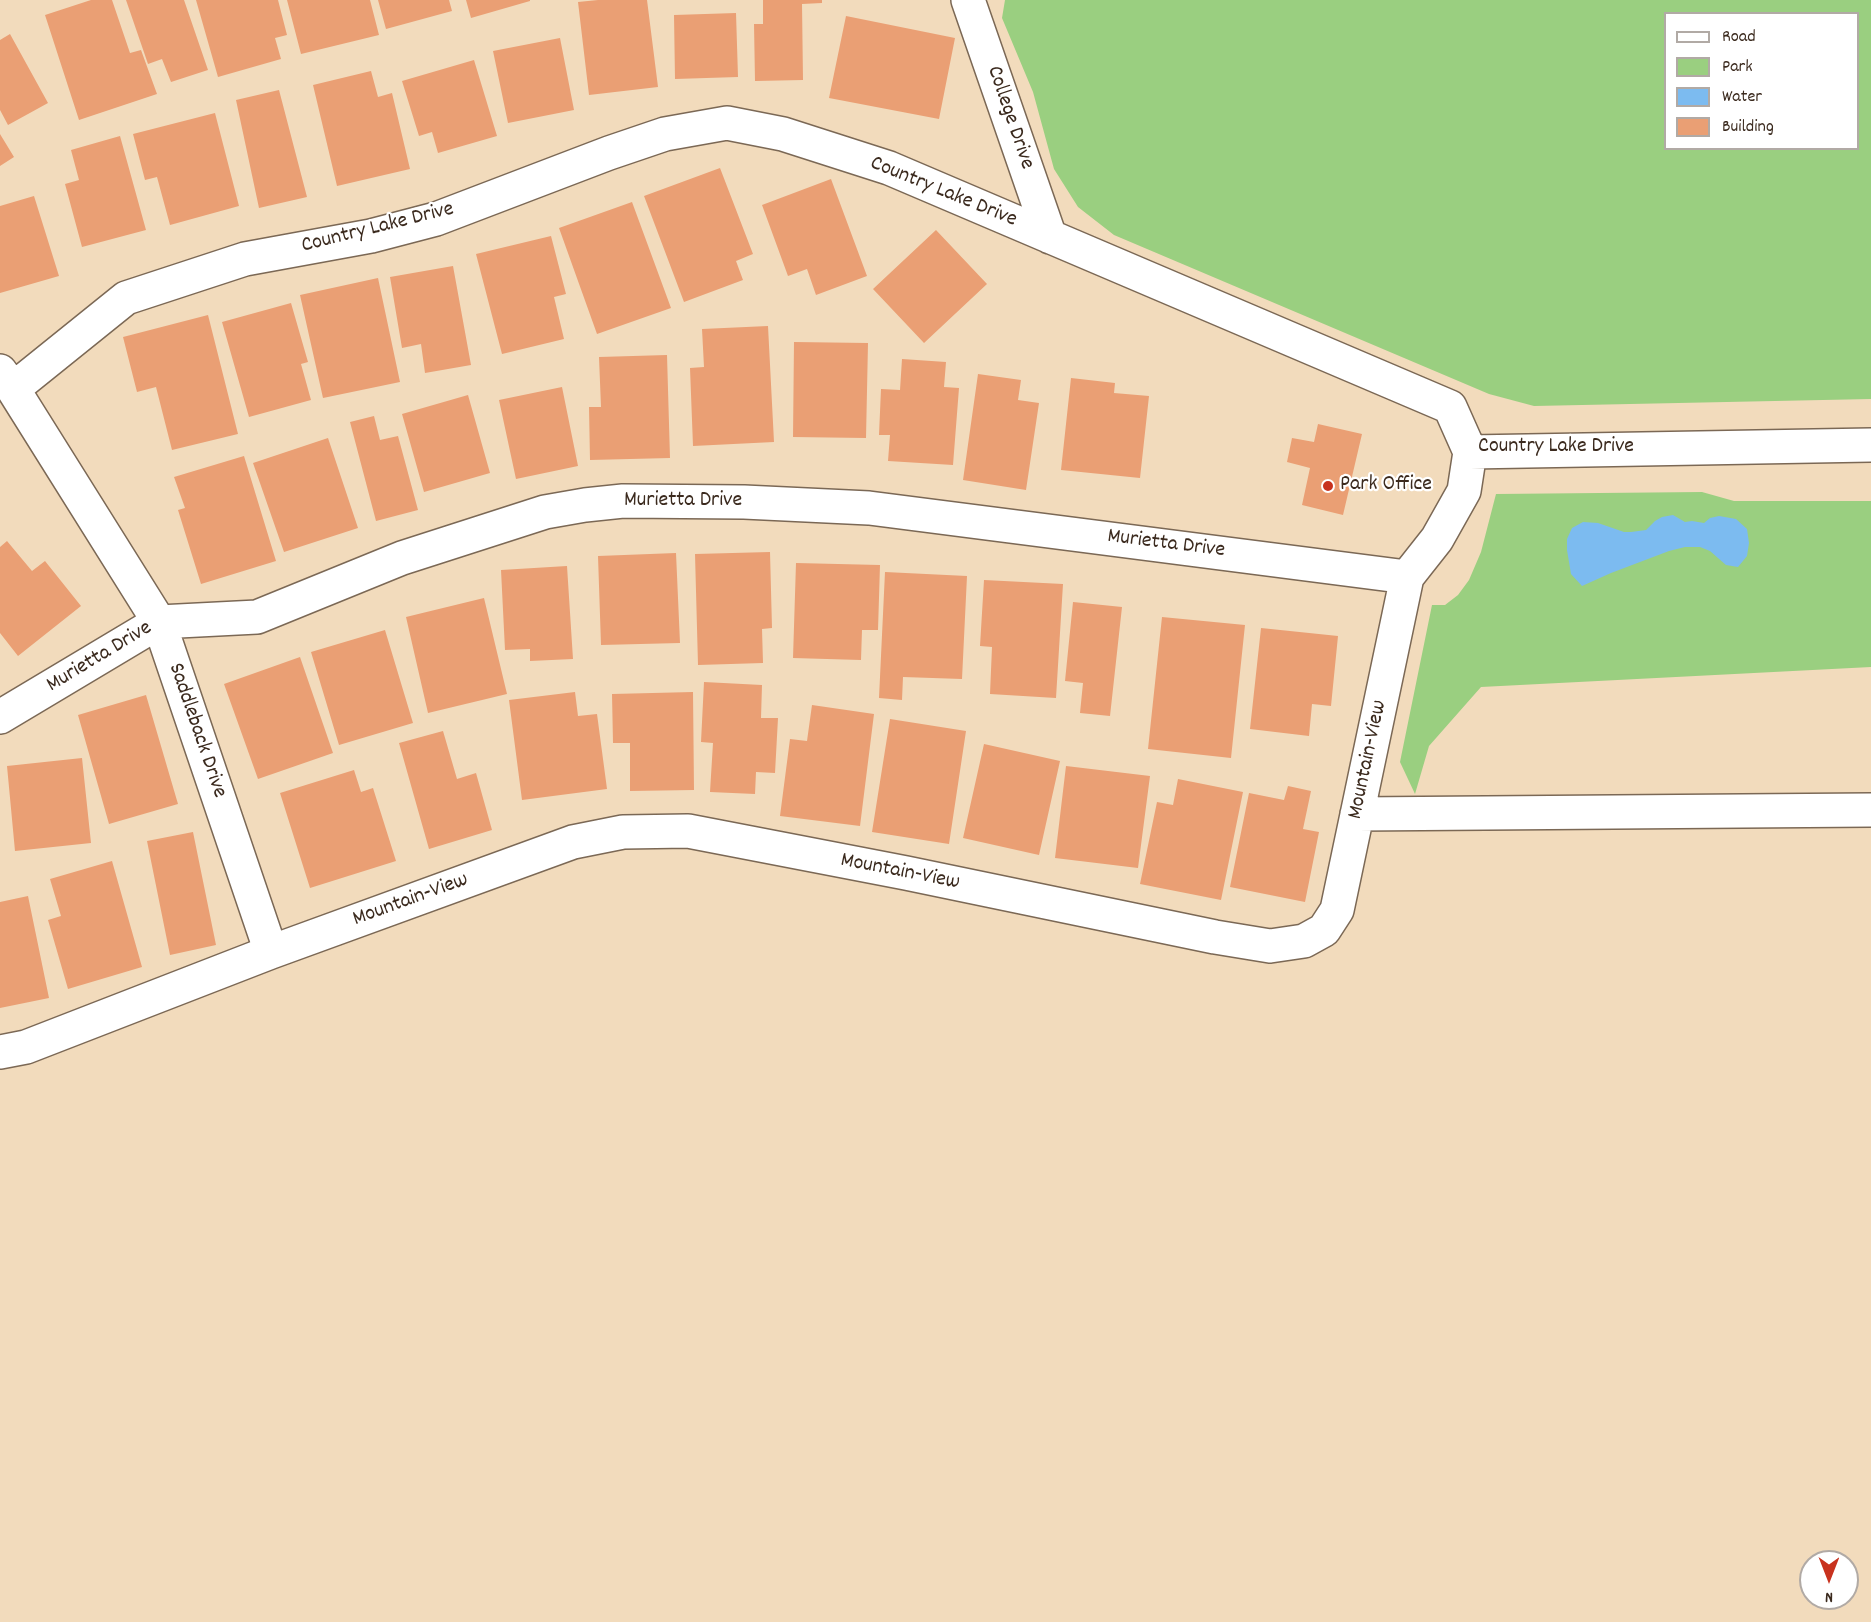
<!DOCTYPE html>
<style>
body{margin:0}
#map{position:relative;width:1871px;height:1622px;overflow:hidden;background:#f2dbbc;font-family:Dekko,sans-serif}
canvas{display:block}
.legend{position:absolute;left:1664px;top:12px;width:195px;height:138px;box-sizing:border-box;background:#fff;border:2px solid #b1aaa5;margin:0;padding:8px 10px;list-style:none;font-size:18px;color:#3b2a1e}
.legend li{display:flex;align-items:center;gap:12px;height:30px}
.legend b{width:30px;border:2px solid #b1aaa5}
.north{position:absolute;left:1799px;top:1550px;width:60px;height:60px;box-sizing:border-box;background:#fff;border:2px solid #b1aaa5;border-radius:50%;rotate:180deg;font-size:16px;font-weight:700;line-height:24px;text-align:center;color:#3b2a1e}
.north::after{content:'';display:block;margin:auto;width:21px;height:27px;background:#c8321e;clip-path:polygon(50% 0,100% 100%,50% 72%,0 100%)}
</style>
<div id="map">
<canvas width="1871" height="1622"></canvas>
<ul class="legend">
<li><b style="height:8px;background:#fff"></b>Road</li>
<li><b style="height:16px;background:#9acf80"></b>Park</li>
<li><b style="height:16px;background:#7cbbf0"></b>Water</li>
<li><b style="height:16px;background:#ea9f74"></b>Building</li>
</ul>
<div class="north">N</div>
</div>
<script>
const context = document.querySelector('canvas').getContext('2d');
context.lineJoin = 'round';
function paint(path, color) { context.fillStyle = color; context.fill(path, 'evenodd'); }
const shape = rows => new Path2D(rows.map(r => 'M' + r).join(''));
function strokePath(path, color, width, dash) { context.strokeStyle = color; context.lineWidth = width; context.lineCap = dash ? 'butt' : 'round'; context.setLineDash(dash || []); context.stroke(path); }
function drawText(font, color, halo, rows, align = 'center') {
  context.font = font + ' Dekko,sans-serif'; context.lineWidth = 4.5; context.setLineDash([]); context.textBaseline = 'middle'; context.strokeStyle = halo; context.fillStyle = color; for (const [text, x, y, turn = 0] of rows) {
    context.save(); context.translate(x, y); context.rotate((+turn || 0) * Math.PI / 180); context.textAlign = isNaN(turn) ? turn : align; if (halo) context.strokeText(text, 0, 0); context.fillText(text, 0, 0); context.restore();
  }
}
paint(shape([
 [1005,0,1871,0,1871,399,1534,406,1489,394,1114,235,1078,207,1054,169,1033,92,1002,18],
 [1666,14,1858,14,1858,148,1666,148],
 [1702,492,1734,501,1871,501,1871,667,1481,687,1429,746,1415,794,1400,762,1432,605,1445,605,1458,595,1469,580,1481,552,1496,494]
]), '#9acf80');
paint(shape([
 [1673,515,1685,522,1692,521,1704,523,1710,518,1719,516,1736,519,1747,529,1749,543,1747,556,1738,567,1726,565,1710,551,1700,547,1685,547,1669,551,1611,573,1582,586,1571,574,1567,550,1567,539,1572,528,1583,522,1598,523,1624,532,1631,532,1646,530,1655,521,1662,517]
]), '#7cbbf0');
paint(shape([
 [91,0,112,0,130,53,141,50,157,94,79,120,45,15],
 [126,0,184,0,208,70,171,82,162,59,148,64],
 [196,0,278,0,287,35,275,38,281,59,218,77],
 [287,0,370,0,379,35,301,54],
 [378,0,449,0,452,11,386,29],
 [466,0,530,0,530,1,471,18],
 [598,0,647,0,658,87,589,95,578,2],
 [763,0,822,0,822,3,802,4,803,80,755,81,754,24,763,24],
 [736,13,738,77,675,79,674,15],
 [846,16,955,38,939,119,829,98],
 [10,34,48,103,8,125,0,110,0,40],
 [560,38,574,110,508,123,493,51],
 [474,60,497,136,438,153,432,132,419,136,402,81],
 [371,71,378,97,392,93,410,169,337,186,313,85],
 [279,90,307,197,259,208,236,100],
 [215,113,239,206,170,225,157,177,145,180,133,134],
 [0,134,14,157,0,166],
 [120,136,146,230,82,247,65,184,79,180,71,150],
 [720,168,753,254,736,261,743,280,684,302,644,196],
 [831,179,867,276,816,295,807,269,788,276,762,205],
 [34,196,59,276,0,293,0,206],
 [632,202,671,308,597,334,559,228],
 [936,230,987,284,924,343,873,289],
 [551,236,566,294,554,297,564,339,502,354,476,254],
 [453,266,471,365,425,373,421,344,402,348,390,277],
 [378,278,400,382,323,398,300,295],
 [291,303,308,362,301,364,311,400,249,417,222,322],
 [208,315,238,434,172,450,156,387,137,392,123,337],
 [768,326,774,442,693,446,690,368,704,367,702,329],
 [794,342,868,343,866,438,793,437],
 [667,355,670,458,590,460,589,407,601,407,599,357],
 [902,359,946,362,944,387,959,388,953,465,888,461,890,435,879,435,881,389,900,390],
 [978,374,1021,380,1018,400,1039,403,1026,490,963,480],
 [1071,378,1115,383,1114,393,1149,396,1140,478,1061,470],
 [562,387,578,466,516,479,499,400],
 [468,395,490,473,424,492,402,414],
 [374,416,380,440,398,436,418,510,376,521,350,422],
 [1318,424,1362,434,1343,515,1302,505,1310,468,1287,462,1292,438,1314,442],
 [328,438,358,528,284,552,253,463],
 [244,456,276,561,201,584,178,510,185,508,174,477],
 [7,541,32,571,45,561,81,606,18,656,0,633,0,547],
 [770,552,772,628,762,629,763,663,698,665,695,554],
 [676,553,680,643,601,645,598,556],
 [796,563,880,565,878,630,862,630,861,660,793,658],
 [567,566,573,659,530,661,530,649,505,650,501,570],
 [885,572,967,576,962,679,903,677,902,700,879,698],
 [984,580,1063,584,1056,698,990,694,992,647,980,646],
 [484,598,507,694,428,713,406,617],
 [1073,602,1122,607,1110,716,1080,713,1083,683,1065,681],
 [1162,617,1245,625,1231,758,1148,749],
 [1261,628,1338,636,1331,706,1312,704,1309,736,1250,729],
 [385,630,413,723,339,745,311,652],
 [300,657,333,753,258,779,224,684],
 [704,682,762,685,761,718,778,718,775,773,756,772,755,794,710,792,713,743,701,742],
 [575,692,578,716,597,714,607,789,522,800,509,700],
 [693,692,694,790,630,791,630,743,613,743,612,694],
 [146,695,178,804,109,824,78,715],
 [812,705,874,714,860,826,780,816,790,739,807,741],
 [890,719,966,731,949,844,872,832],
 [443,731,457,779,476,773,492,830,429,849,399,743],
 [984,744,1060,761,1039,855,963,838],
 [82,758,91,843,15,851,7,766],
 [1066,766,1150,776,1138,868,1055,858],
 [354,770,361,792,373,788,396,861,310,888,280,793],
 [1178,779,1243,792,1221,900,1140,884,1157,802,1173,805],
 [1288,786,1311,791,1303,829,1319,832,1305,902,1230,887,1249,793,1284,800],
 [193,832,216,945,170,955,147,841],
 [112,861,142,967,68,989,48,920,61,916,50,879],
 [28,896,49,998,0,1008,0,902]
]), '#ea9f74');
const minor = shape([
 [968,0,1050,237],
 [0,371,13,389,159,622,271,952],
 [13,389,126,298,245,259,371,236,436,219,609,153,665,134,727,123,783,134,889,168,1450,407,1470,452,1871,445],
 [0,717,159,622,257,617,402,558,545,512,585,505,623,501,744,502,869,508,1407,577],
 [1357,814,1871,810],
 [0,1052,26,1047,271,952,573,842,623,832,688,831,906,873,1215,937,1270,946,1304,941,1324,930,1337,910,1407,577,1437,539,1464,491,1470,452]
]);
strokePath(minor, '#7b6855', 36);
strokePath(minor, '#fff', 33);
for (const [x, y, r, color] of [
 [1328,486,6,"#c8321e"]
]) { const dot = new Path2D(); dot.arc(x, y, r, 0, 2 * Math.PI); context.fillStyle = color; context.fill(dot); strokePath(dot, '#fff', 2); }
drawText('22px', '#3b2a1e', '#fff', [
 ["College Drive",1009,118,71],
 ["Country Lake Drive",943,193,22],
 ["Country Lake Drive",378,229,-14],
 ["Country Lake Drive",1556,448],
 ["Murietta Drive",683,502],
 ["Murietta Drive",1166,545,7],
 ["Murietta Drive",100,658,-31],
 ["Saddleback Drive",196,731,71],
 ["Mountain-View",1369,760,-78],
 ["Mountain-View",900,873,11],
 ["Mountain-View",411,901,-20]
]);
drawText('22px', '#3b2a1e', '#fff', [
 ["Park Office",1340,486]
], 'left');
</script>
